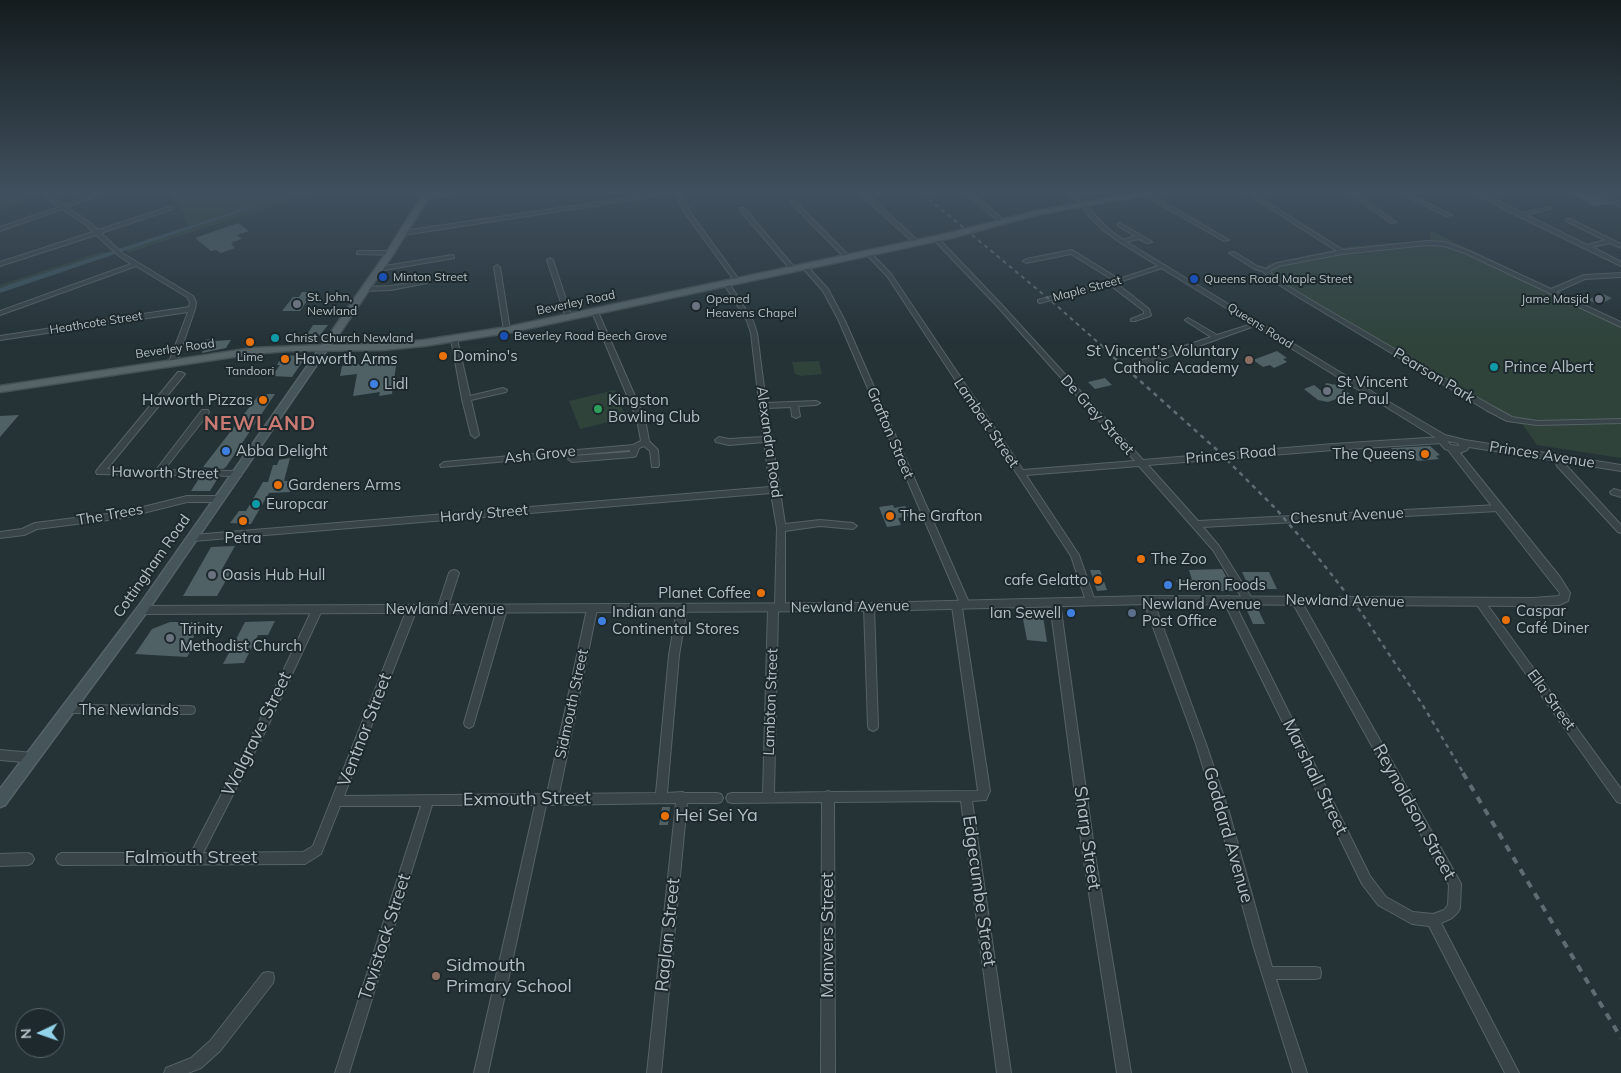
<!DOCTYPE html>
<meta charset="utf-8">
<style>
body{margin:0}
#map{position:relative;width:1621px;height:1073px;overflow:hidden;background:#253337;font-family:Mulish,sans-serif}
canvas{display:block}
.north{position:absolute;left:15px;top:1008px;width:50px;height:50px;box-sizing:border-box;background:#1d292c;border:1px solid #596569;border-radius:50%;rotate:267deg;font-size:14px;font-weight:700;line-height:20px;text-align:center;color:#b3bfc4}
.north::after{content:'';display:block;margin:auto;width:18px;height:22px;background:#92d3ea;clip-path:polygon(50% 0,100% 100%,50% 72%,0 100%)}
</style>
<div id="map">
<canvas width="1621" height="1073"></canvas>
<div class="north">N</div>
</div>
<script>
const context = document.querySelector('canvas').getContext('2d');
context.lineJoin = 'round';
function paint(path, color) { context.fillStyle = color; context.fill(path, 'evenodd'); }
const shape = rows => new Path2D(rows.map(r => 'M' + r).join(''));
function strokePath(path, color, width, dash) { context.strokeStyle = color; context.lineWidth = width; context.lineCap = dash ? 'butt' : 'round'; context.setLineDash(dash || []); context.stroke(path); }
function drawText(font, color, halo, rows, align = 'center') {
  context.font = font + ' Mulish,sans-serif'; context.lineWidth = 4; context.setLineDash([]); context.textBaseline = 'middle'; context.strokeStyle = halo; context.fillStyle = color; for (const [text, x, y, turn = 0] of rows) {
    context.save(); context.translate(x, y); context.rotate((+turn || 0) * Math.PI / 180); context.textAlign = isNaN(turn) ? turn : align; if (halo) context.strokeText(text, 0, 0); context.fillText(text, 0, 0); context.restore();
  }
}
paint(shape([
 [0,194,45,194,0,210],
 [172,194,287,194,189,226],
 [293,194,309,194,128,253,126,250],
 [1430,232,1434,232,1621,322,1621,458,1537,445,1523,425,1510,421,1275,282,1268,271,1267,264,1354,246,1430,240],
 [104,251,106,253,0,288,0,285],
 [819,361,822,374,801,376,795,374,792,362],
 [615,390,626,418,580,429,569,401]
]), '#2f433b');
paint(shape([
 [287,194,293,194,0,293,0,288,17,282]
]), '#3a545c');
paint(shape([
 [1573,194,1597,194,1613,204,1593,206],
 [238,223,249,231,237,235,242,239,232,242,233,243,231,244,235,248,221,253,216,250,211,251,195,238],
 [302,292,313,292,300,311,282,311,293,297,299,297],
 [1601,293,1612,298,1599,305,1588,300],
 [313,325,328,325,316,340,303,341],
 [215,338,214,341,231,340,226,348,202,353,205,340],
 [1277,351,1287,358,1283,359,1287,362,1274,368,1270,365,1263,367,1253,360],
 [307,355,292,377,272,376,280,365,277,365,282,356],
 [397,359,392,394,379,396,380,392,353,396,357,374,340,376,342,366],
 [1105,378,1112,385,1095,389,1088,382],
 [1326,383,1337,385,1350,394,1328,402,1318,400,1304,389,1314,385,1323,392],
 [267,394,275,394,226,467,223,469,203,467,258,396,266,396],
 [19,415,0,437,0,416],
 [1430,446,1440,455,1436,456,1439,459,1417,461,1413,456,1399,458,1391,448],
 [290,458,284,481,296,481,290,492,269,493,251,524,230,523,239,511,246,511,263,482,268,482,273,465,277,465,279,460],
 [200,477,218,478,210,491,191,491],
 [893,505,894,508,905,506,910,516,898,518,901,525,887,527,879,507],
 [235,546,221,571,232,570,217,596,183,596,211,547],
 [1222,569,1234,591,1197,591,1196,587,1179,587,1176,580,1192,580,1189,570],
 [1090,570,1100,570,1107,590,1097,591],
 [1242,572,1269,572,1277,589,1250,589],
 [1246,608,1258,609,1265,624,1253,624],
 [1021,609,1042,609,1047,642,1027,640],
 [275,621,268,635,258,635,244,663,223,664,245,622],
 [170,622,200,622,195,630,198,630,188,646,194,646,187,657,135,654,152,629],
 [662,807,670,807,668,825,659,825]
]), '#506165');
const minor = shape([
 [41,194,48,194,64,205,94,194,103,194,67,207,89,222,98,230,169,207,173,207,173,209,101,233,122,253,193,296,196,302,195,309,176,364,170,364,169,362,188,312,0,340,0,336,189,307,190,302,187,297,136,266,0,315,0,311,131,264,118,255,96,235,0,266,0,262,93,232,85,224,62,209,0,231,0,227,59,207,41,194],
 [439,194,455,194,425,200,422,198,439,194],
 [655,194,671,194,403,235,400,233,403,231,655,194],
 [676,194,682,194,690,212,740,281,740,283,736,283,685,213,676,194],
 [860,194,867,194,918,241,918,243,914,243,860,194],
 [966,194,973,194,1005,221,1005,223,1001,223,966,194],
 [1145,194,1150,194,1229,240,1224,241,1145,196,1145,194],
 [1247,194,1254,194,1343,250,1427,241,1445,242,1469,251,1551,289,1584,275,1621,273,1621,277,1585,279,1556,292,1621,322,1621,327,1465,253,1444,246,1427,245,1342,254,1279,266,1270,271,1274,277,1299,293,1492,406,1512,417,1537,421,1621,419,1621,423,1537,425,1507,421,1486,410,1295,295,1270,279,1264,272,1253,268,1229,253,1234,252,1257,266,1266,269,1277,263,1337,251,1247,194],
 [1350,194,1357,194,1396,222,1391,223,1350,194],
 [1401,194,1409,194,1452,215,1447,216,1401,194],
 [1476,194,1484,194,1522,213,1550,207,1550,209,1526,215,1587,245,1605,240,1566,221,1566,219,1570,219,1621,244,1621,248,1610,243,1592,247,1621,262,1621,266,1518,216,1476,194],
 [1599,194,1606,194,1621,203,1621,207,1599,194],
 [791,201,795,201,849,256,849,258,845,258,791,203,791,201],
 [740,208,744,208,795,268,795,270,791,270,740,210,740,208],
 [1120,223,1151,241,1152,242,1147,243,1139,239,1121,243,1121,241,1135,236,1118,226,1118,224,1120,223],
 [933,237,937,237,1001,304,1143,460,1333,444,1442,437,1446,440,1442,443,1333,450,1148,465,1198,521,1498,505,1502,508,1498,511,1203,527,1219,546,1251,597,1253,600,1251,603,1248,604,1245,603,1213,550,1139,466,1026,475,1079,555,1095,601,1093,604,1090,605,1087,604,1071,556,887,276,866,254,866,252,870,252,891,274,1023,470,1135,461,997,306,933,239,933,237],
 [1072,250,1119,279,1161,265,1165,265,1165,267,1116,283,1149,309,1151,315,1150,316,1135,321,1131,321,1131,319,1144,314,1144,311,1110,285,1040,303,1038,302,1038,300,1113,280,1071,254,1026,263,1023,261,1026,259,1072,250],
 [359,251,390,251,393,253,390,255,357,254,357,252,359,251],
 [452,255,454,256,454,258,379,271,376,269,379,267,452,255],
 [550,258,553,260,572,318,571,319,567,319,566,318,547,260,550,258],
 [497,265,500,267,510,330,507,332,504,330,494,267,497,265],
 [805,265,807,266,828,289,845,321,970,605,968,608,962,608,990,791,986,800,972,801,1011,1073,997,1073,961,801,834,802,835,1073,821,1073,822,802,732,803,728,802,726,798,728,794,732,793,763,793,768,608,770,605,775,605,777,528,771,493,193,541,189,538,193,535,770,487,764,442,729,445,716,442,715,440,719,437,729,439,763,437,751,333,747,321,724,284,729,283,753,321,757,333,766,403,816,401,820,403,816,405,798,406,800,416,796,418,792,416,791,407,767,408,785,524,820,520,853,523,857,526,853,529,820,526,785,531,785,608,783,611,778,611,774,793,825,792,828,791,831,792,978,791,952,606,954,603,960,603,839,321,823,291,802,267,805,265],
 [425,280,427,281,427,283,391,290,364,291,361,289,364,287,391,286,425,280],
 [595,310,598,312,645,419,649,441,658,450,659,465,658,467,652,467,650,451,644,446,639,448,636,456,633,457,572,462,568,459,572,456,630,452,630,450,441,467,440,465,444,462,633,445,641,441,637,419,592,312,595,310],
 [1188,318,1217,335,1255,323,1259,323,1260,324,1143,366,1137,366,1137,362,1211,337,1186,321,1185,320,1188,318],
 [454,337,457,339,470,396,503,388,507,390,506,392,471,400,479,435,475,438,471,435,462,399,451,339,454,337],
 [178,372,181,372,185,374,107,469,156,470,202,410,208,410,209,412,208,414,164,470,238,471,241,472,242,474,241,476,97,474,96,472,97,470,178,372],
 [1558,455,1561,456,1564,463,1621,525,1621,533,1618,532,1557,466,1554,458,1558,455],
 [1614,489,1621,491,1621,497,1611,494,1610,492,1614,489],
 [187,496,220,496,224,499,220,502,187,502,123,518,37,529,24,535,0,538,0,532,22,529,35,523,123,512,187,496],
 [454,570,457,571,459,573,447,610,445,613,442,614,439,613,437,610,449,573,451,571,454,570],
 [1148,596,1151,597,1153,600,1206,744,1229,812,1272,967,1315,967,1320,968,1321,973,1320,978,1315,979,1276,979,1307,1073,1293,1073,1254,948,1217,812,1196,744,1143,600,1145,597,1148,596],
 [1228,596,1231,597,1233,600,1370,876,1386,897,1413,912,1433,914,1444,910,1448,905,1449,885,1291,600,1293,597,1296,596,1299,597,1459,880,1461,884,1460,908,1458,912,1452,918,1441,923,1519,1073,1505,1073,1429,926,1412,924,1378,905,1362,884,1223,600,1225,597,1228,596],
 [1480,598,1483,599,1621,789,1621,803,1617,802,1477,605,1475,602,1477,599,1480,598],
 [1055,599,1058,600,1060,603,1095,855,1131,1073,1117,1073,1083,855,1050,603,1052,600,1055,599],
 [869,603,872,604,874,607,878,726,877,729,873,731,869,729,868,726,864,607,866,604,869,603],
 [682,604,685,605,687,608,679,655,667,793,682,792,685,793,717,793,721,794,723,798,721,802,717,803,687,803,661,1073,647,1073,676,803,546,805,488,1073,474,1073,535,805,432,805,349,1073,335,1073,421,806,340,806,321,854,305,864,62,865,58,863,56,859,58,855,62,853,191,853,258,724,312,610,314,607,317,606,320,607,322,610,266,730,203,853,303,852,313,846,407,609,409,606,412,605,415,606,417,609,344,796,547,794,587,609,589,606,592,605,595,606,597,609,559,794,656,793,669,655,677,608,679,605,682,604],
 [502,605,505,606,507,609,474,723,473,726,469,728,465,726,464,723,497,609,499,606,502,605],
 [69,705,190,706,194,707,195,710,194,713,190,714,69,713,65,712,64,709,65,706,69,705],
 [0,750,33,753,37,755,38,758,37,761,33,763,0,760,0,750],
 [28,853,32,855,34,859,32,863,28,865,0,866,0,854,28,853],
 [268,972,273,973,274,978,273,983,220,1051,201,1068,188,1073,164,1073,166,1068,191,1058,210,1041,263,973,268,972]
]);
const tertiary = shape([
 [1066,194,1074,194,1086,203,1093,213,1107,228,1125,241,1384,399,1445,435,1465,440,1621,465,1621,471,1469,447,1467,450,1460,453,1560,577,1570,593,1568,601,1559,605,1533,606,1148,604,869,611,142,614,138,613,137,610,138,607,142,606,869,603,1148,596,1533,598,1559,596,1560,593,1552,583,1448,450,1445,449,1439,442,1438,439,1121,243,1103,230,1088,215,1082,205,1066,194],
 [1447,441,1458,443,1459,446,1451,445,1447,441]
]);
const secondary = shape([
 [325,344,329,347,146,613,5,805,0,807,0,789,138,607,322,345,325,344]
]);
const primary = shape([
 [423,194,431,194,394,253,332,345,383,344,424,340,507,327,950,233,1040,210,1133,194,1153,194,1040,214,951,238,507,333,424,346,383,350,287,351,253,354,0,392,0,386,253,348,322,345,386,253,423,194]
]);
strokePath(minor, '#566265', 2);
strokePath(tertiary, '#566265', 2);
strokePath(secondary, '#566265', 3);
strokePath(primary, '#445054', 3);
paint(minor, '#384448');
paint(tertiary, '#384448');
paint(secondary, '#46555a');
paint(primary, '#566468');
strokePath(shape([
 [923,194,1056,305,1102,346]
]), '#5e6d71', 2, [4, 4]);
strokePath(shape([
 [1100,345,1215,448,1276,509,1320,560,1361,612,1422,704,1464,774]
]), '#5e6d71', 2.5, [4.5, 4.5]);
strokePath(shape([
 [1463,773,1621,1038]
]), '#5e6d71', 4, [7, 7]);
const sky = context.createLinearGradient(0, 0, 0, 344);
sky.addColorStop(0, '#141c1e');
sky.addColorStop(0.56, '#40505e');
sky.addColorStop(1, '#40505e00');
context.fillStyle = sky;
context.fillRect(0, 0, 1621, 344);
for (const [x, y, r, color] of [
 [383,277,5,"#1a4fb4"],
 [1194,279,5,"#1a4fb4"],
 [1599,299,5,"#6b7280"],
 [297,304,5,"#6b7280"],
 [696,306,5,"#6b7280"],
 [504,336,5,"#1a4fb4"],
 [275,338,5,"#0f9aa8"],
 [250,342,5,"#e8710a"],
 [443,356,5,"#e8710a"],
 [285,359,5,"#e8710a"],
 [1249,360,5,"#8d6e63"],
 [1494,367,5,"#0f9aa8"],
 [374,384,5,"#3f7fe0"],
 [1327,391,5,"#6b7280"],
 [263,400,5,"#e8710a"],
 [598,409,5,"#2e9e5b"],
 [226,451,5,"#3f7fe0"],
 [1425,454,5,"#e8710a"],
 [278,485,5,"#e8710a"],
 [256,504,5,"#0f9aa8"],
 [890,516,5,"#e8710a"],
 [243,521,5,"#e8710a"],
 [1141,559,5,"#e8710a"],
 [212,575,5,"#6b7280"],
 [1098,580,5,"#e8710a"],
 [1168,585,5,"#3f7fe0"],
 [761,593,5,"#e8710a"],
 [1071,613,5,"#3f7fe0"],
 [1132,613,5,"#5c6f8a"],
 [1506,620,5,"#e8710a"],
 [602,621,5,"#3f7fe0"],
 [170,638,5,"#6b7280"],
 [665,816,5,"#e8710a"],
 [436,976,5,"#8d6e63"]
]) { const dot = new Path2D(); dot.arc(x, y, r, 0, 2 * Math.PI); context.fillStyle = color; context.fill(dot); strokePath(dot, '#1d292c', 2); }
drawText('12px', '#b3bfc4', '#1d292c', [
 ["Minton Street",393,277],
 ["Queens Road Maple Street",1204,279],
 ["St. John,",307,297],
 ["Newland",307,311],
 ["Opened",706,299],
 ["Heavens Chapel",706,313],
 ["Jame Masjid",1589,299,"right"],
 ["Beverley Road Beech Grove",514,336],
 ["Christ Church Newland",285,338],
 ["Lime",250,357,"center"],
 ["Tandoori",250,371,"center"]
], 'left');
drawText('12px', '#b3bfc4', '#1d292c', [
 ["Maple Street",1087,289,-15],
 ["Beverley Road",576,303,-12],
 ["Heathcote Street",96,323,-9],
 ["Queens Road",1260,326,32],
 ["Beverley Road",175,349,-8]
]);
drawText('15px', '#b3bfc4', '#1d292c', [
 ["St Vincent's Voluntary",1239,351,"right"],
 ["Catholic Academy",1239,368,"right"],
 ["Domino's",453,356],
 ["Haworth Arms",295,359],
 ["Prince Albert",1504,367],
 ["St Vincent",1337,382],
 ["de Paul",1337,399],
 ["Lidl",384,384],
 ["Haworth Pizzas",253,400,"right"],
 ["Kingston",608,400],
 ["Bowling Club",608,417],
 ["Abba Delight",236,451],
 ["The Queens",1415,454,"right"],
 ["Gardeners Arms",288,485],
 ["Europcar",266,504],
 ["The Grafton",900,516],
 ["Petra",243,538,"center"],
 ["The Zoo",1151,559],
 ["Oasis Hub Hull",222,575],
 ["cafe Gelatto",1088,580,"right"],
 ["Heron Foods",1178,585],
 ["Planet Coffee",751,593,"right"],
 ["Newland Avenue",1142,604],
 ["Post Office",1142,621],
 ["Caspar",1516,611],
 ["Café Diner",1516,628],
 ["Indian and",612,612],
 ["Continental Stores",612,629],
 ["Ian Sewell",1061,613,"right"],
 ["Trinity",180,629],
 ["Methodist Church",180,646]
], 'left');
drawText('15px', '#b3bfc4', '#1d292c', [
 ["Pearson Park",1434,376,31],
 ["De Grey Street",1097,415,48],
 ["Lambert Street",986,423,56],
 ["Grafton Street",890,433,67],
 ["Alexandra Road",769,442,82],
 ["Ash Grove",540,455,-6],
 ["Princes Road",1231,455,-5],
 ["Princes Avenue",1542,455,9],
 ["Haworth Street",165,473,1],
 ["Hardy Street",484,514,-5],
 ["The Trees",110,515,-10],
 ["Chesnut Avenue",1347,516,-3],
 ["Cottingham Road",152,566,-55],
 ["Newland Avenue",1345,601,1],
 ["Newland Avenue",850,607,-1],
 ["Newland Avenue",445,609],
 ["Ella Street",1551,700,54],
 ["Lambton Street",771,702,-88],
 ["Sidmouth Street",572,704,-78],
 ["The Newlands",129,710]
]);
drawText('18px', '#b3bfc4', '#1d292c', [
 ["Ventnor Street",365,730,-69],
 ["Walgrave Street",257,734,-64],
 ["Marshall Street",1315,777,64],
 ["Exmouth Street",527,799,-1],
 ["Reynoldson Street",1414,812,61],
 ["Goddard Avenue",1228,835,74],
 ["Sharp Street",1087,838,82],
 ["Falmouth Street",191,858],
 ["Edgecumbe Street",979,891,82],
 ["Raglan Street",668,935,-84],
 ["Manvers Street",828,935,-90],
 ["Tavistock Street",385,937,-72]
]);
drawText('18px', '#b3bfc4', '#1d292c', [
 ["Hei Sei Ya",675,816],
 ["Sidmouth",446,966],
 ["Primary School",446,987]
], 'left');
context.letterSpacing = '1px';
drawText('bold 20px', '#c97a73', '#1d292c', [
 ["NEWLAND",260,424]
]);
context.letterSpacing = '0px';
</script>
